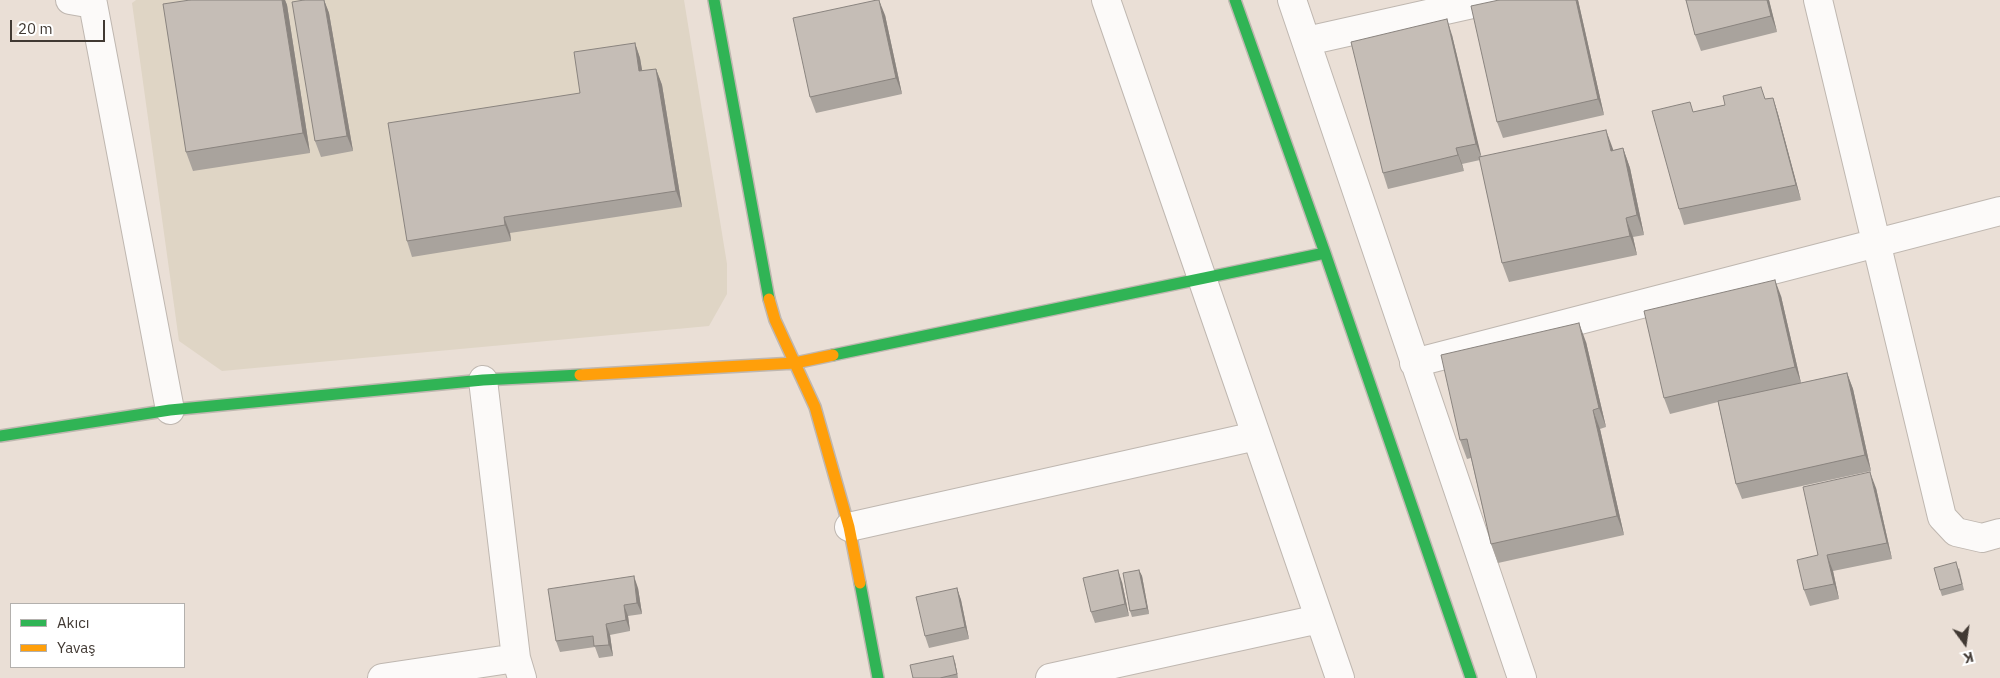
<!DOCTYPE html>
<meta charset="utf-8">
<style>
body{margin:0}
#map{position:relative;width:2000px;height:678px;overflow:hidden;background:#eadfd6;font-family:"IBM Plex Sans",sans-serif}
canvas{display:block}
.legend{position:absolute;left:10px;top:603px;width:175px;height:65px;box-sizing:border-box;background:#fff;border:1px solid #b3b0ad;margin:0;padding:6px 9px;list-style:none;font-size:15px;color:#413933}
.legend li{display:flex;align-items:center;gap:10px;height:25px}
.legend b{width:25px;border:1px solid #b3b0ad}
.north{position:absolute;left:1940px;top:618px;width:50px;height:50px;-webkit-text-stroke:4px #fff;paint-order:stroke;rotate:166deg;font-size:14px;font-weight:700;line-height:20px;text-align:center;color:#413933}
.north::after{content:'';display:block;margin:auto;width:18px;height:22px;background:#413933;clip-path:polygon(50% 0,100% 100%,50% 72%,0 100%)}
.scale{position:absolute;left:10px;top:20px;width:95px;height:22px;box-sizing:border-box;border:2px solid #413933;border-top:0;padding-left:6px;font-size:15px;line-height:18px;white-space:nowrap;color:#413933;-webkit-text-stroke:4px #fff;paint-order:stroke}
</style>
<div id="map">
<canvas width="2000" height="678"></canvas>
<ul class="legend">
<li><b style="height:6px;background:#30b455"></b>Akıcı</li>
<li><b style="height:6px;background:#ff9f0a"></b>Yavaş</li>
</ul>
<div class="north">K</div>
<div class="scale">20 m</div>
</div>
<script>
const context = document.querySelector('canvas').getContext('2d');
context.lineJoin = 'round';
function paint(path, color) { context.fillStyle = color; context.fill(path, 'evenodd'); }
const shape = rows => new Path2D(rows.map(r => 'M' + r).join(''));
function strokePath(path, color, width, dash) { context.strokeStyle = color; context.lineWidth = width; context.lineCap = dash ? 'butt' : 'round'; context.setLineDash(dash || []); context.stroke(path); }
paint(shape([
 [136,0,684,0,727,264,727,294,709,326,222,371,179,341,132,3]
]), '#dfd5c5');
const street = shape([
 [70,0,93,4,170,410],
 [1106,0,1340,678],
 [1292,0,1522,678],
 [1818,0,1942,517,1956,532,1982,538,2000,533],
 [1307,41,1490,0],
 [1414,363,2000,211],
 [483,380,516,658,522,678],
 [849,527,1256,436],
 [382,678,516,658],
 [1050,678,1319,619]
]);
const fast = shape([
 [714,0,769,299],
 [1235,0,1325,253,1471,678],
 [833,355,1325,253],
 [0,436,170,410,483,380,580,375],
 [860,583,878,678]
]);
const slow = shape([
 [769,299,775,320,815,407,849,527,860,583],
 [580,375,795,363,833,355]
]);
strokePath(street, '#bfb7b0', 30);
strokePath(fast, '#bfb7b0', 14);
strokePath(slow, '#bfb7b0', 14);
strokePath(street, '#fcfaf9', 28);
strokePath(fast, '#30b455', 11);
strokePath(slow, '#ff9f0a', 11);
paint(shape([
 [190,0,285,0,287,5,310,153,193,171,186,152],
 [304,0,324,0,329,13,353,151,321,157,315,141],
 [1578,0,1604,115,1503,138,1497,122],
 [1686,0,1769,0,1777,32,1701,51,1695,35],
 [885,15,902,94,816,113,810,97],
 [1452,35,1481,157,1614,150,1623,148,1630,168,1644,235,1633,237,1637,255,1509,282,1502,263,1480,160,1462,164,1464,171,1388,189,1383,173],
 [635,43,640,58,642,71,656,69,662,85,682,207,510,233,511,241,412,257,407,241,580,93],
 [1773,98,1778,114,1801,200,1684,225,1679,209,1693,112,1725,105],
 [1781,296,1801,383,1847,373,1853,389,1871,471,1742,499,1736,484,1718,402,1670,414,1664,398],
 [1586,342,1606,427,1600,429,1624,535,1498,563,1491,544,1471,458,1467,459,1460,440],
 [1876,488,1892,559,1833,571,1839,599,1810,606,1804,590,1818,555],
 [1959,568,1964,590,1942,596,1940,590],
 [1139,570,1142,576,1149,614,1132,617,1130,611],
 [1122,582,1129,616,1095,623,1091,612],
 [638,588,642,614,628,616,630,631,610,635,613,656,599,658,595,647,560,652,556,641],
 [957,588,961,600,969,639,929,648,925,636],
 [955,662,958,678,913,678]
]), '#a9a39d');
paint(shape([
 [282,0,285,0,287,5,310,153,303,133],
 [324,0,329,13,353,151,347,136],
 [879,0,885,15,902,94,896,78],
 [1576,0,1578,0,1604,115,1598,99],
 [1767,0,1769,0,1777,32,1771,16],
 [1447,19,1452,35,1482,159,1476,144],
 [635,43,640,58,645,87,639,71],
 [656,69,662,85,682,207,676,191],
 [1773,98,1778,114,1801,200,1796,185],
 [1606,130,1613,149,1618,170,1611,151],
 [1456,148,1462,164,1464,171,1458,155],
 [1623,148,1630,168,1644,235,1637,215],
 [504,217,510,233,511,241,505,225],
 [1626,218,1633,237,1637,255,1630,236],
 [1775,280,1781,296,1801,383,1795,367],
 [1579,323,1586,342,1606,427,1599,408],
 [1847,373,1853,389,1871,471,1865,455],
 [1593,410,1600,429,1624,535,1617,516],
 [1870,472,1876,488,1892,559,1887,543],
 [1827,555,1833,571,1839,599,1834,584],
 [1118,570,1122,582,1129,616,1125,604],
 [1139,570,1142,576,1149,614,1147,608],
 [634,576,638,588,642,614,637,603],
 [957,588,961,600,969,639,965,627],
 [624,605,628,616,630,631,626,620],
 [606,624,610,635,613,656,609,645],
 [953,656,955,662,958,678,957,674]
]), '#8a847f');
const building = shape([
 [190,0,282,0,303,133,186,152,163,4,190,0],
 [304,0,324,0,347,136,315,141,292,2,304,0],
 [877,0,879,0,896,78,810,97,793,18,877,0],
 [1499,0,1576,0,1598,99,1497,122,1471,6,1499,0],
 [1686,0,1767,0,1771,16,1695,35,1686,0],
 [1447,19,1476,144,1456,148,1458,155,1383,173,1351,42,1447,19],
 [635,43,639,71,656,69,676,191,504,217,505,225,407,241,388,123,580,93,574,52,635,43],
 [1761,87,1765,99,1773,98,1796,185,1679,209,1652,111,1690,102,1693,112,1725,105,1723,96,1761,87],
 [1606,130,1611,151,1623,148,1637,215,1626,218,1630,236,1502,263,1479,157,1606,130],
 [1775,280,1795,367,1664,398,1644,311,1775,280],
 [1579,323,1599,408,1593,410,1617,516,1491,544,1467,439,1460,440,1441,355,1579,323],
 [1847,373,1865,455,1736,484,1718,401,1847,373],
 [1870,472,1887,543,1827,555,1834,584,1804,590,1797,560,1818,555,1803,487,1870,472],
 [1956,562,1962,584,1940,590,1934,568,1956,562],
 [1118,570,1125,604,1091,612,1083,578,1118,570],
 [1139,570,1147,608,1130,611,1123,573,1139,570],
 [634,576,637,603,624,605,626,620,606,624,609,645,594,646,593,636,556,641,548,589,634,576],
 [957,588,965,627,925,636,916,597,957,588],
 [953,656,957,674,940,678,913,678,910,665,953,656]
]);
paint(building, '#c5bdb6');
strokePath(building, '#8a847f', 1);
</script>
